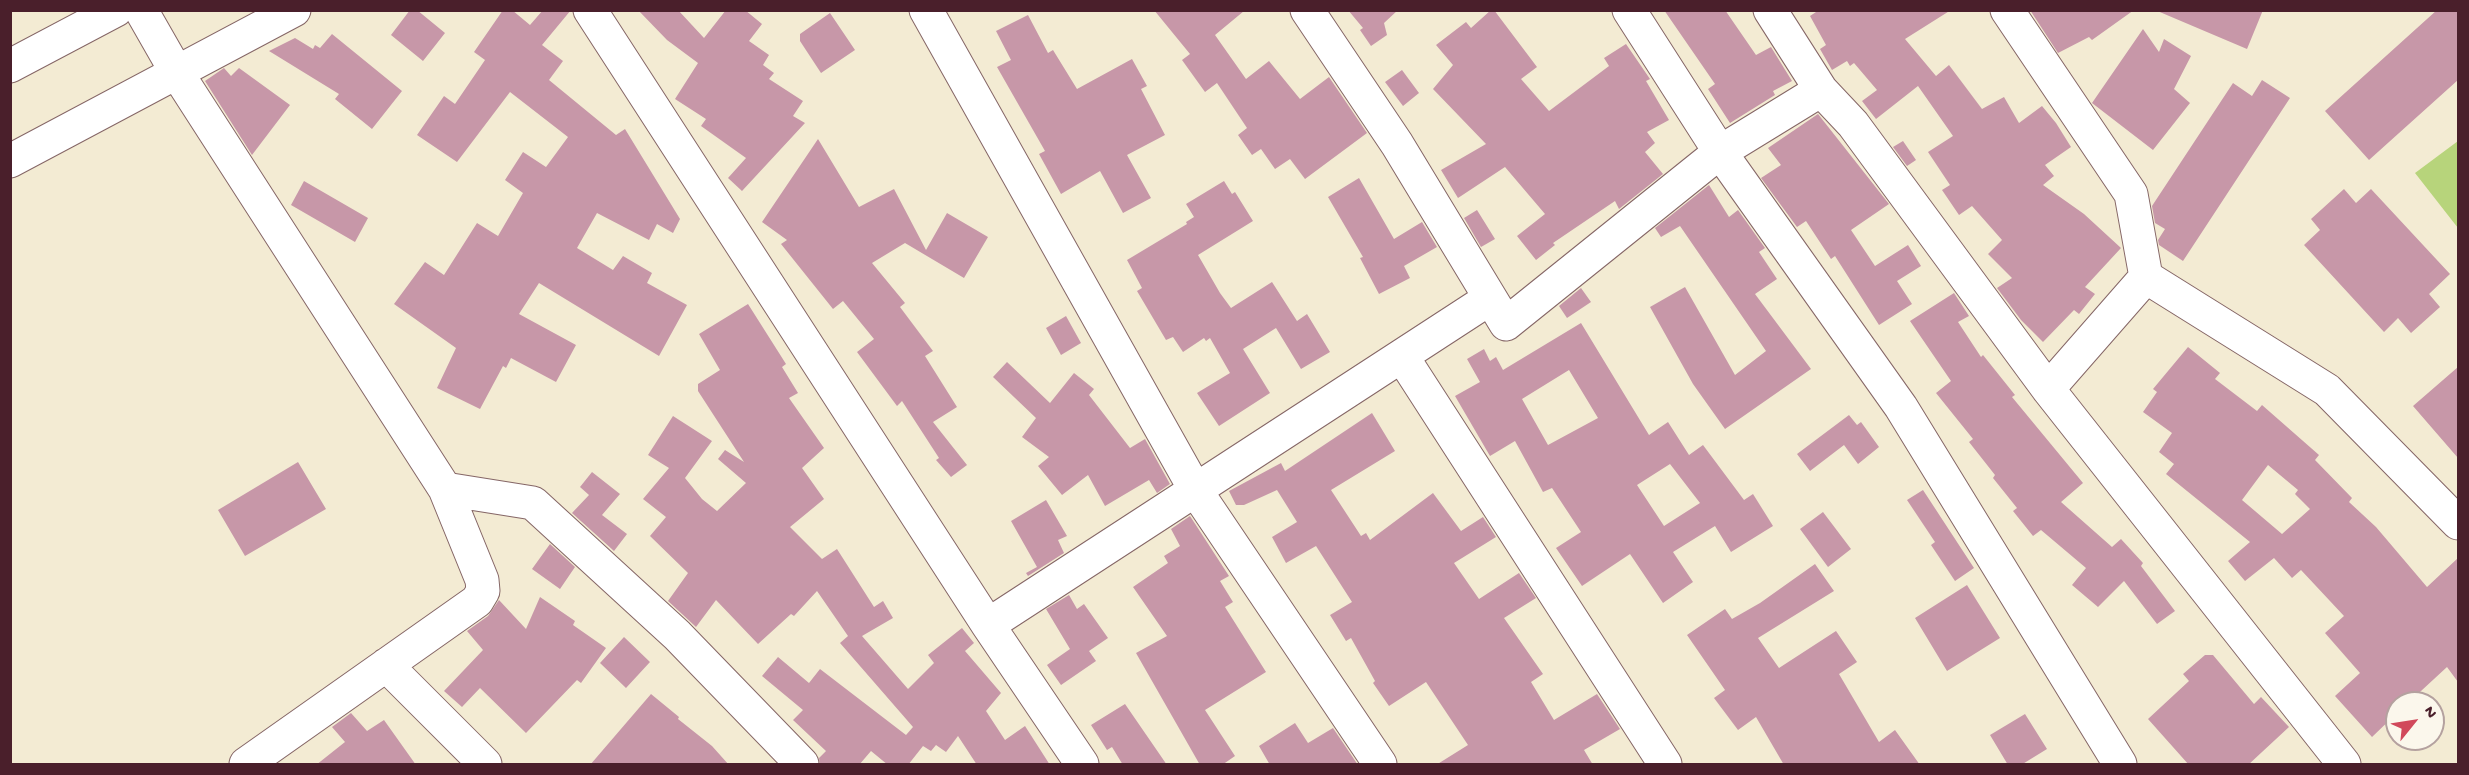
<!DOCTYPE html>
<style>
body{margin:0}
#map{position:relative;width:2469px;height:775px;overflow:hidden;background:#f3ebd3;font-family:"Gochi Hand",sans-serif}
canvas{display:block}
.frame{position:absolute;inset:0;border:12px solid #4a1f2b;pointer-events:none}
.north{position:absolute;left:2385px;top:691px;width:60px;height:60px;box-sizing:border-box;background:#fbf7ec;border:2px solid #b4a19f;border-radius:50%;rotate:60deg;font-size:16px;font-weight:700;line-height:24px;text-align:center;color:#4a1f2b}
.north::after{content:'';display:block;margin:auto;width:21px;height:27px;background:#d1495b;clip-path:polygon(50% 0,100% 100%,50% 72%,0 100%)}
</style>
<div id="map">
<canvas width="2469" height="775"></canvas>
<div class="frame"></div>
<div class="north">N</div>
</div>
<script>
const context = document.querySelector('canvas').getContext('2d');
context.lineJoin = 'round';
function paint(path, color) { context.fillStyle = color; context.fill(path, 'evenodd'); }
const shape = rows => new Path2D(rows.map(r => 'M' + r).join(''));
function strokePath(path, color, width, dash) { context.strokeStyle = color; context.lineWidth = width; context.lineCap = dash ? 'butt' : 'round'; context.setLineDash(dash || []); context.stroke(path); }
paint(shape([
 [2458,141,2458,228,2415,173]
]), '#b7d47b');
paint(shape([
 [410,10,417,10,445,33,423,61,391,35],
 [503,10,512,10,530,25,543,10,571,10,542,45,563,61,549,80,616,135,625,129,680,219,673,233,657,224,649,240,597,213,577,248,613,270,623,256,652,273,647,283,687,305,659,356,539,283,519,314,576,345,556,382,511,358,506,368,503,366,480,409,437,388,456,348,394,304,425,262,444,275,477,223,498,236,523,193,505,180,523,152,546,167,568,137,510,92,457,162,417,135,444,96,455,104,485,60,474,52],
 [638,10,678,10,704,38,726,10,745,10,762,24,749,41,769,55,763,65,774,73,769,79,803,101,793,116,805,123,742,191,728,178,746,158,701,126,706,119,675,99,698,63,667,40],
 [1154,10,1244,11,1215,35,1246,79,1269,61,1300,99,1329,77,1367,133,1305,179,1290,159,1275,169,1261,149,1252,155,1238,135,1247,128,1217,83,1205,92,1182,60,1190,54],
 [1348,10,1398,10,1384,23,1387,35,1371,46,1360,30,1363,28],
 [1491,10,1494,10,1537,67,1521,79,1549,111,1609,66,1604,58,1626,44,1650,79,1646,81,1669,120,1647,132,1655,143,1645,152,1663,174,1619,209,1615,201,1553,243,1555,245,1536,260,1517,236,1545,214,1505,167,1458,198,1441,170,1486,144,1433,89,1453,65,1436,45,1466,22,1471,28],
 [1664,10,1725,10,1756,55,1771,47,1792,81,1773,91,1775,95,1730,123,1708,89,1715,84],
 [1819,10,1951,10,1905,39,1936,76,1949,65,1982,109,2004,97,2019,123,2042,106,2056,123,2071,147,2045,165,2054,176,2043,185,2084,214,2121,248,2085,287,2095,294,2079,314,2074,310,2043,342,2021,320,1997,288,2012,278,1988,254,2002,240,1972,206,1959,215,1942,190,1950,185,1928,152,1953,136,1918,86,1876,119,1862,101,1877,90,1854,63,1850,66,1847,61,1832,70,1820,49,1826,45,1810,16],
 [2030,10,2134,10,2092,40,2089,37,2058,53],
 [2155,10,2263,10,2247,49],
 [2437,10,2458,10,2458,80,2369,160,2325,111],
 [830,13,855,50,821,73,800,41,800,34],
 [1028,15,1048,53,1053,50,1077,89,1132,59,1147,86,1141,89,1165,135,1127,155,1151,198,1123,213,1100,171,1061,194,1039,154,1045,151,997,67,1011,60,996,31],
 [2143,29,2159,52,2164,39,2191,56,2174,89,2190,103,2153,150,2092,103],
 [332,34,402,91,372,129,335,99,339,94,269,51,295,38,313,49,315,45,320,48],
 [224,68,231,76,239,68,290,105,252,155,205,81],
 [1402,70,1419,93,1403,106,1385,82],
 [2262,80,2290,98,2183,261,2159,245,2158,240,2165,229,2155,223,2152,206,2233,83,2252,96],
 [1818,114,1889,204,1851,230,1875,266,1908,245,1921,266,1897,281,1912,304,1879,325,1835,256,1831,259,1806,221,1797,227,1761,178,1781,165,1768,148],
 [818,139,859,207,894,189,926,250,947,213,988,237,964,278,905,243,872,263,905,303,900,307,933,351,925,356,957,407,933,422,967,465,951,477,936,460,939,458,902,401,897,406,857,352,874,339,843,301,833,309,781,244,787,240,762,222],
 [1903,141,1916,160,1907,166,1893,147],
 [1359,178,1394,239,1422,222,1437,247,1404,266,1410,278,1379,294,1360,258,1363,257,1328,197],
 [304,181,368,218,355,242,291,205],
 [1224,181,1232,194,1235,192,1253,221,1198,255,1220,293,1231,308,1272,282,1297,321,1307,314,1330,352,1301,369,1276,328,1243,349,1270,393,1219,426,1197,393,1230,373,1210,338,1206,341,1204,338,1183,352,1173,337,1166,340,1137,291,1142,288,1127,260,1187,224,1186,222,1194,217,1186,204],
 [1709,185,1729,217,1738,210,1765,248,1759,252,1777,279,1755,294,1811,369,1725,429,1693,384,1650,307,1685,287,1735,375,1766,351,1680,226,1661,237,1655,228],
 [2344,189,2356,203,2371,189,2450,274,2429,294,2440,307,2411,333,2398,318,2384,332,2304,245,2320,230,2311,219],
 [1477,210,1495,239,1481,247,1464,218],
 [1581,288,1591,302,1567,318,1559,306],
 [1954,293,1969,316,1958,322,1981,357,1983,355,2015,395,2012,397,2083,483,2061,502,2112,547,2121,539,2143,563,2141,566,2175,611,2157,624,2124,581,2098,607,2072,585,2086,568,2041,530,2033,536,2013,511,2017,508,1993,478,1995,475,1969,442,1973,439,1936,393,1951,381,1910,321],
 [748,304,786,364,782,367,798,393,789,398,824,448,802,468,824,499,790,527,822,559,837,549,874,607,883,601,893,618,862,636,908,689,934,663,928,655,962,628,974,643,965,651,1001,693,986,711,1005,740,1025,726,1050,765,977,765,958,736,946,752,936,745,931,751,923,746,908,765,888,765,871,751,859,765,820,765,819,758,826,751,793,720,803,710,762,676,778,657,809,683,820,669,906,735,913,727,840,643,848,636,817,591,794,616,791,614,758,644,716,600,696,627,668,601,688,573,650,536,666,517,643,499,669,468,648,455,673,416,712,441,685,478,702,499,717,511,746,483,718,459,725,450,744,462,698,391,698,384,720,370,699,334],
 [1066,316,1081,343,1061,355,1046,328],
 [1581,323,1649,435,1668,422,1689,455,1703,445,1744,500,1753,494,1773,526,1731,552,1715,526,1673,552,1693,582,1663,603,1630,554,1582,586,1556,548,1581,532,1552,488,1543,492,1515,441,1490,456,1455,396,1480,382,1467,359,1484,349,1490,361,1496,357,1503,370],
 [1569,370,1598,418,1548,445,1522,399],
 [1670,464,1700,503,1664,526,1637,485],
 [2188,347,2220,373,2215,379,2257,411,2262,405,2319,455,2315,460,2352,498,2349,502,2376,527,2427,587,2458,558,2458,682,2447,667,2408,703,2397,703,2397,713,2372,737,2335,696,2360,673,2325,633,2344,616,2301,570,2292,578,2274,558,2245,581,2228,561,2250,542,2166,474,2174,464,2159,452,2172,433,2143,412,2157,392,2153,389],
 [2268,465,2298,490,2295,494,2310,509,2282,534,2242,500],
 [1007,362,1050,403,1074,373,1094,389,1089,395,1130,448,1145,439,1170,484,1157,493,1149,480,1105,506,1088,475,1062,495,1038,466,1049,457,1022,437,1036,418,993,377],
 [2458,367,2458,458,2413,406],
 [1372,413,1395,451,1331,490,1361,536,1366,533,1370,540,1433,493,1461,531,1483,517,1496,537,1454,563,1479,599,1519,573,1536,598,1504,618,1543,674,1531,682,1554,720,1597,694,1620,729,1584,750,1593,765,1436,765,1468,745,1426,682,1389,706,1373,683,1375,681,1351,638,1346,641,1330,615,1352,602,1316,546,1286,563,1272,537,1297,522,1277,490,1244,505,1236,505,1229,491,1281,463,1285,471],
 [1849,415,1857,425,1861,422,1879,447,1858,464,1844,445,1810,471,1797,454],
 [298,462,326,509,245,556,218,510],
 [592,472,620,494,602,515,627,534,614,551,572,513,589,495,580,487],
 [1923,490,1974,568,1955,581,1931,545,1935,542,1907,500],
 [1046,500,1067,536,1058,540,1064,553,1028,576,1026,573,1037,567,1011,521],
 [1823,512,1851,549,1828,567,1800,529],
 [1190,516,1229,576,1220,581,1233,602,1225,607,1266,672,1205,710,1235,756,1222,765,1200,765,1136,653,1167,636,1133,587,1168,563,1164,556,1180,546,1171,529],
 [550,544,575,567,560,589,532,569],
 [1815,564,1834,591,1758,638,1779,668,1836,631,1857,662,1839,674,1879,742,1895,730,1920,765,1784,765,1756,717,1738,730,1714,698,1725,690,1687,635,1725,609,1732,619,1760,603],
 [1967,585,2000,638,1947,671,1915,618],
 [1069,595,1077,609,1084,604,1108,638,1089,651,1096,661,1061,685,1047,665,1070,649,1046,609],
 [540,597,575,621,573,625,606,648,581,683,577,680,526,733,480,688,462,707,444,691,483,650,467,631,488,616,499,600,526,629],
 [624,637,650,662,626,688,600,663],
 [2205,655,2213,655,2254,704,2261,697,2289,727,2248,765,2189,765,2148,719,2189,681,2183,674],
 [651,694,679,717,678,719,712,746,729,765,590,765],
 [1125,704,1167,765,1123,765,1112,747,1107,750,1091,725],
 [351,713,367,731,384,720,416,765,316,765,345,742,332,727],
 [2025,714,2047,749,2021,765,2008,765,1990,735],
 [1295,723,1308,743,1333,728,1358,765,1270,765,1259,746]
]), '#c797a8');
const minor = shape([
 [141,10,177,73,445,489,482,580,483,591,477,601,246,764],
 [590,10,988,625,1082,764],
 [926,10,1196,491,1380,764],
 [1307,10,1397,144,1506,324,1720,152,1821,90],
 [1629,10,1720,152,1901,407,2120,764],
 [1770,10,1821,90,1853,124,2048,389,2344,764],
 [2007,10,2131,194,2146,277,2327,390,2458,523],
 [1403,358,1665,764],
 [2048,389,2146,277],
 [445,489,533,503,677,635,802,764],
 [988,625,1489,299],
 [386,665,485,764]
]);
const major = shape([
 [10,66,116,10],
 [10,161,294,10]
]);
strokePath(minor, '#856666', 35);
strokePath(major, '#856666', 35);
strokePath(minor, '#fff', 33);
strokePath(major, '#fff', 33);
</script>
